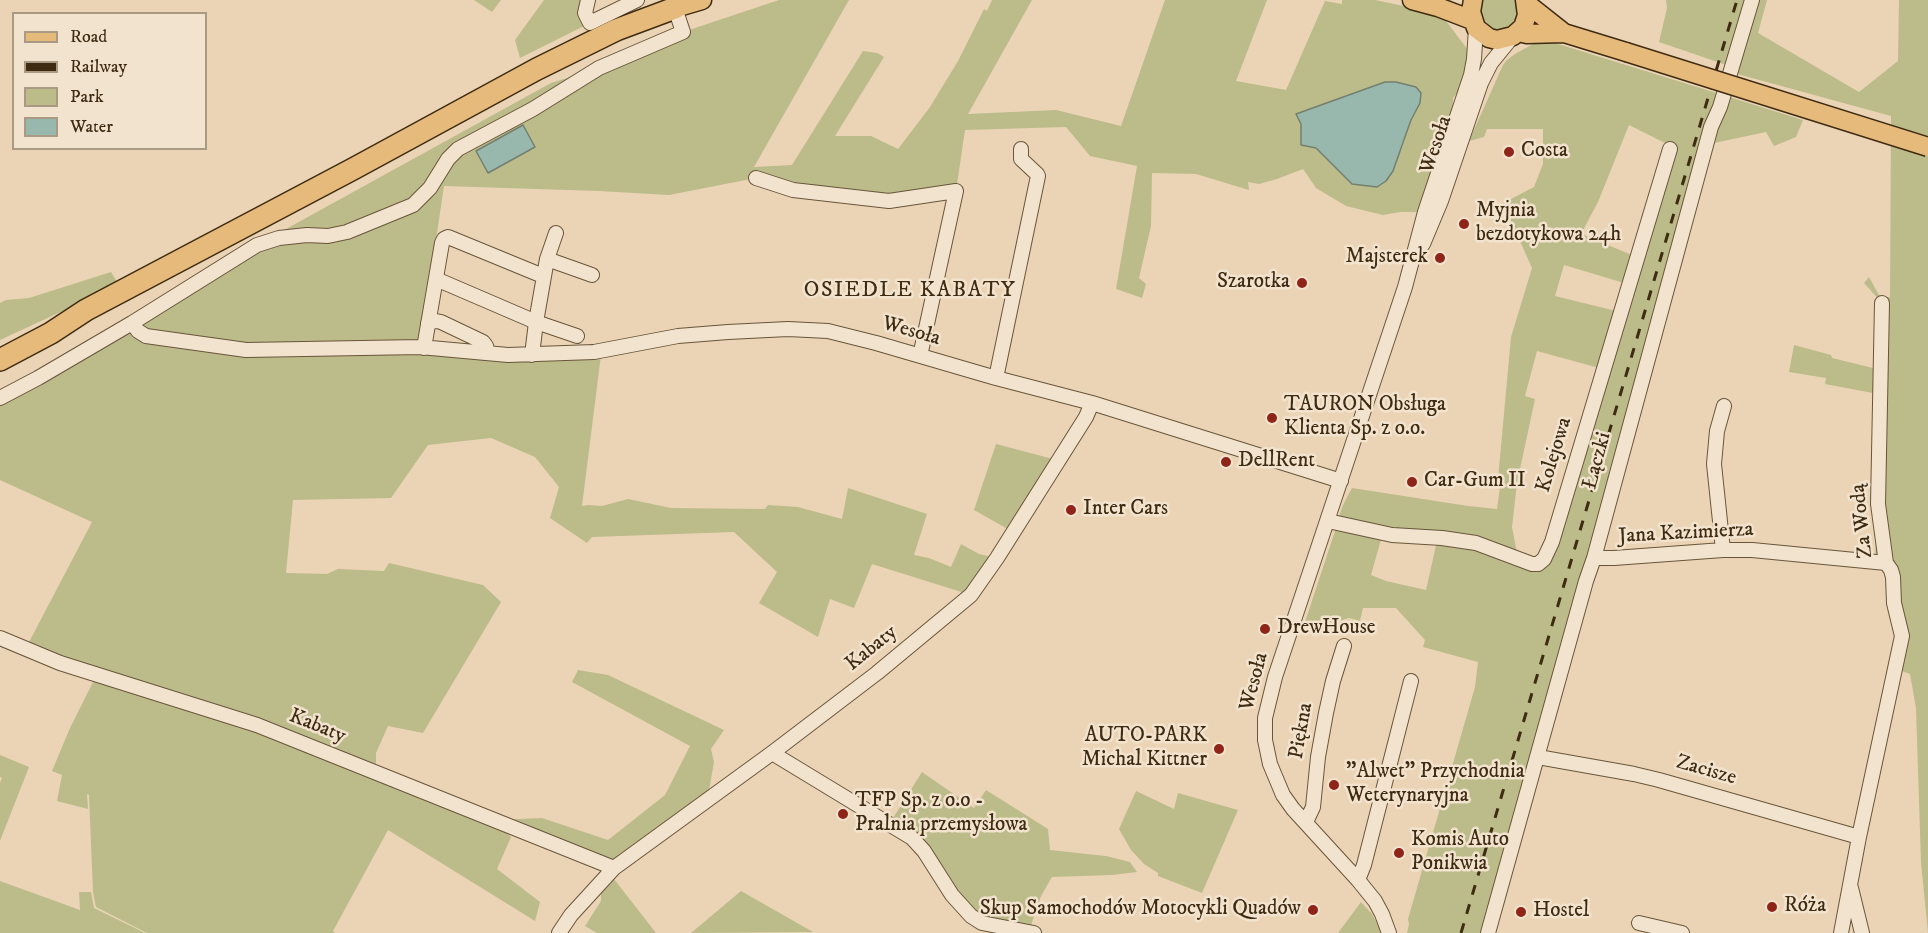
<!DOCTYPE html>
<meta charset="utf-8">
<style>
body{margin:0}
#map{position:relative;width:1928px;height:933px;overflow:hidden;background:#ebd4b5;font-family:"IM FELL DW Pica",serif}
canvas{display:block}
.legend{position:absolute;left:12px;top:12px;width:195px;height:138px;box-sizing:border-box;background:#f2e3cf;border:2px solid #aa9983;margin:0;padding:8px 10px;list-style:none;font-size:18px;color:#3e2b11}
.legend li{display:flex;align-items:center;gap:12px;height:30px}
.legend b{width:30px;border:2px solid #aa9983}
</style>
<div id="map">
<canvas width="1928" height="933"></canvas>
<ul class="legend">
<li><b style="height:8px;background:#e6ba7a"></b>Road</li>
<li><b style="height:8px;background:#3e2b11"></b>Railway</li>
<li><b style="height:16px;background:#bcbb8a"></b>Park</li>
<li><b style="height:16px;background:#98b8ad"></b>Water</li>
</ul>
</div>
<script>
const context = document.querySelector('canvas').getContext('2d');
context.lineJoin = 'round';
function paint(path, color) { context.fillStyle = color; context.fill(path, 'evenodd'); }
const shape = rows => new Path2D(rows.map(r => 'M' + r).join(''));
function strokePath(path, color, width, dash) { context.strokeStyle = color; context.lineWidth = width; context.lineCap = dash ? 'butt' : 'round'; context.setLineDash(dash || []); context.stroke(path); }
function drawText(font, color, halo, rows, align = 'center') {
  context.font = font + ' "IM FELL DW Pica",serif'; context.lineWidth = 5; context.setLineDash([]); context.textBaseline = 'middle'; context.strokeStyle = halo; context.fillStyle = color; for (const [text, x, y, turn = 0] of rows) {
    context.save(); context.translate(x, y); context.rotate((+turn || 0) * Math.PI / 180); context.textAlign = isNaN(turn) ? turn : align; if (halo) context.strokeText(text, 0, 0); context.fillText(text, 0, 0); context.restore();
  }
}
paint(shape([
 [474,0,501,0,492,12],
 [544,0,586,0,590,23,520,58,515,40],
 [779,0,849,0,754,167,792,165,863,51,877,53,884,57,835,136,871,136,898,149,930,107,958,61,984,9,987,11,992,0,1032,0,968,114,1056,110,1121,126,1165,0,1267,0,1236,81,1286,90,1325,1,1342,4,1342,0,1375,0,1423,10,1443,17,1468,50,1471,75,1453,98,1451,134,1425,212,1400,212,1383,215,1346,206,1316,188,1303,169,1277,179,1259,184,1248,182,1249,190,1196,174,1152,173,1151,226,1139,278,1146,284,1142,298,1116,289,1137,166,1090,156,1066,127,965,130,956,191,889,201,756,178,669,195,598,191,444,186,420,347,601,355,582,506,588,505,602,506,628,499,671,508,765,509,768,505,798,507,842,519,848,488,927,514,914,555,929,558,951,567,961,544,979,554,997,558,971,595,872,564,854,608,830,599,818,637,759,603,777,572,734,532,592,537,587,543,550,518,559,487,535,457,491,438,428,445,391,498,293,500,286,573,327,574,338,569,384,571,389,563,483,585,501,602,423,733,388,726,376,753,376,773,495,820,542,818,608,840,665,795,690,746,572,682,578,670,608,675,724,730,711,749,714,762,708,796,614,868,497,822,511,837,497,869,540,902,535,921,388,830,333,931,335,933,147,933,96,907,93,892,89,795,87,794,88,809,57,801,62,775,52,771,70,728,95,678,28,644,92,522,0,480,0,398,257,245,551,83,599,68,683,32],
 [1385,82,1396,82,1416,87,1420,103,1411,120,1401,151,1362,185,1352,184,1329,160,1316,148,1310,146,1297,114],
 [1483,0,1517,0,1520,14,1512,27,1498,31,1485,24,1480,10],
 [1666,0,1767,0,1758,33,1859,92,1898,61,1899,0,1928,0,1928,933,1921,862,1916,708,1910,674,1896,669,1902,636,1894,587,1875,557,1878,504,1878,394,1825,384,1826,378,1789,372,1794,345,1831,355,1832,358,1877,369,1882,303,1864,283,1869,277,1880,297,1890,297,1891,116,1730,72,1732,67,1659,42,1667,8],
 [1542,39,1723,95,1486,933,1407,933,1409,924,1408,919,1475,687,1478,662,1423,647,1425,640,1396,608,1363,608,1360,621,1349,618,1303,632,1300,630,1306,619,1335,531,1337,528,1382,536,1371,575,1386,581,1426,590,1437,541,1337,522,1343,505,1352,488,1468,506,1497,509,1501,480,1498,479,1511,337,1532,268,1503,203,1534,187,1543,164,1543,129,1487,129,1484,137,1469,141,1503,65,1507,60,1515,54],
 [1629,125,1667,144,1632,255,1581,234,1598,202],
 [1564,265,1624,283,1616,311,1555,296],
 [1537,351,1599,368,1541,555,1535,557,1517,553,1512,527,1517,483,1535,399,1525,396],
 [1726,96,1803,120,1796,137,1774,146,1766,132,1714,143],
 [111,272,119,285,0,340,0,303,6,300,29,298],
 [996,444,1053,459,1013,532,974,510],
 [0,755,29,767,0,841,0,783,2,778,0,777],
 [922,772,974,808,986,790,1048,829,1050,850,1106,856,1130,862,1137,872,1112,875,1052,877,1041,896,1030,928,976,915,893,818],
 [1136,791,1174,809,1178,793,1238,810,1202,893,1158,876,1158,873,1144,864,1131,850,1119,829],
 [614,879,656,933,597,933,585,926,601,901,601,889],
 [0,881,80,910,79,892,91,892,94,908,145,933,0,933],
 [741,891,813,932,691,933],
 [1361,902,1372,914,1379,927,1380,933,1338,933]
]), '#bcbb8a');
const water = shape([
 [1385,82,1396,82,1416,87,1421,93,1420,103,1411,120,1393,171,1386,181,1377,187,1352,184,1316,148,1301,145,1301,124,1296,114,1385,82],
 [523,125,535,147,488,173,476,151,523,125]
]);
paint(water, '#98b8ad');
strokePath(water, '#74806f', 1.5);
const minor = shape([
 [588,0,585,13,590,23,637,0],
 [756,178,793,190,889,201,956,191,920,356],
 [1423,244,1441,201,1481,83,1491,63,1513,36],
 [547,259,592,275],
 [436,279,536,322,577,336],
 [132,323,138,331,146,336,246,350,420,347,508,355,594,352,678,336,728,332,788,329,828,331,876,343,996,378,1092,403,1341,481],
 [428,323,436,321,441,322,483,342,486,346,488,353],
 [424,348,442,243,444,239,448,237,453,239,543,276],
 [532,355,536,322,547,259,556,233],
 [996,378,1038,176,1037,174,1021,159,1021,149],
 [0,398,38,378,132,323,257,245,279,238,307,235,328,236,347,232,413,205,430,188,448,159,458,149,533,109,599,68,683,32,673,2],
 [1328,521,1392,535,1442,538,1476,543,1532,564,1538,564,1544,559,1552,542,1670,149],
 [1723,550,1714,464,1717,431,1724,406],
 [1594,558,1614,558,1723,550,1752,550,1886,563],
 [0,638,60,663,257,725,614,868],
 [772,753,912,838,924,851,952,895,971,916,982,923,1034,933],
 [1538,757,1634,774,1659,780,1859,837],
 [1306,822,1313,807,1318,757,1326,713,1333,681,1344,646],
 [1358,880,1364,865,1411,681],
 [1851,888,1862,933],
 [1639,923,1682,933],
 [559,933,571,915,614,868,772,753,877,673,971,595,997,558,1086,417,1092,403],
 [1389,933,1382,914,1375,901,1358,880,1293,809,1283,795,1270,764,1265,740,1265,718,1275,677,1405,287,1425,212,1471,75,1474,59,1476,28],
 [1488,933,1586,581,1594,558,1711,127,1720,107,1752,0],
 [1841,933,1859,837,1902,636,1894,603,1893,577,1891,570,1886,563,1878,504,1882,303]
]);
const major = shape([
 [1412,0,1438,7,1472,20],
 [1473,0,1471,12,1476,28,1489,38,1497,40,1513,36,1523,27,1527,15,1525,0],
 [1526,3,1564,33],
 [675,8,702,0],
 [1518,32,1527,34,1564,33,1626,52]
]);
const highway = shape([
 [0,360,51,333,86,310,353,169,537,69,616,30,675,8]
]);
strokePath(minor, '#69553a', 16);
strokePath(major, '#3e2b11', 21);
strokePath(highway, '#3e2b11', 24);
strokePath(minor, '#f2e3cf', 14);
strokePath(major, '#e6ba7a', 18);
strokePath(highway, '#e6ba7a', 21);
strokePath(shape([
 [1461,933,1737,0]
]), '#3e2b11', 3, [10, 10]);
const majorBridge = shape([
 [1626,52,1928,147]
]);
strokePath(majorBridge, '#3e2b11', 21, []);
strokePath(majorBridge, '#e6ba7a', 18);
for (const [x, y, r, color] of [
 [1509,152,6,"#8f2418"],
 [1464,224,6,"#8f2418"],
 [1440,258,6,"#8f2418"],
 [1302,283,6,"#8f2418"],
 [1272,418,6,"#8f2418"],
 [1226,462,6,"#8f2418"],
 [1412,482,6,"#8f2418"],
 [1071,510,6,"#8f2418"],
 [1265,629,6,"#8f2418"],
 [1219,749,6,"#8f2418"],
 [1334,785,6,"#8f2418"],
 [843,814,6,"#8f2418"],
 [1399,853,6,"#8f2418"],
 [1772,907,6,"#8f2418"],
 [1313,910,6,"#8f2418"],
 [1521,912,6,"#8f2418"]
]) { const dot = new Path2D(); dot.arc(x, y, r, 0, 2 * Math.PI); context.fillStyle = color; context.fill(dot); strokePath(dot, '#f2e3cf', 2); }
drawText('21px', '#3e2b11', '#f2e3cf', [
 ["Wesoła",1437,145,-71],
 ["Wesoła",911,332,16],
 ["Kolejowa",1555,455,-73],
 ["Łączki",1598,461,-75],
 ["Za Wodą",1863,521,-96],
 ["Jana Kazimierza",1686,534,-3],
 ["Kabaty",872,649,-39],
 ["Wesoła",1255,682,-75],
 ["Kabaty",317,727,22],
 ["Piękna",1302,731,-80],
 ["Zacisze",1706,771,16]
]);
drawText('21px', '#3e2b11', '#f2e3cf', [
 ["Costa",1521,152],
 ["Myjnia",1476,212],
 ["bezdotykowa 24h",1476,236],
 ["Majsterek",1428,258,"right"],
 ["Szarotka",1290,283,"right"],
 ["TAURON Obsługa",1284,406],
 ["Klienta Sp. z o.o.",1284,430],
 ["DellRent",1238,462],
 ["Car-Gum II",1424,482],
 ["Inter Cars",1083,510],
 ["DrewHouse",1277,629],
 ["AUTO-PARK",1207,737,"right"],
 ["Michal Kittner",1207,761,"right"],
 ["\"Alwet\" Przychodnia",1346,773],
 ["Weterynaryjna",1346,797],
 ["TFP Sp. z o.o -",855,802],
 ["Pralnia przemysłowa",855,826],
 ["Komis Auto",1411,841],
 ["Ponikwia",1411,865],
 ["Róża",1784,907],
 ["Skup Samochodów Motocykli Quadów",1301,910,"right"],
 ["Hostel",1533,912]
], 'left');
context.letterSpacing = '1.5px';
drawText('22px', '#3e2b11', '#f2e3cf', [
 ["OSIEDLE KABATY",910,291]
]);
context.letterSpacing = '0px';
</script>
